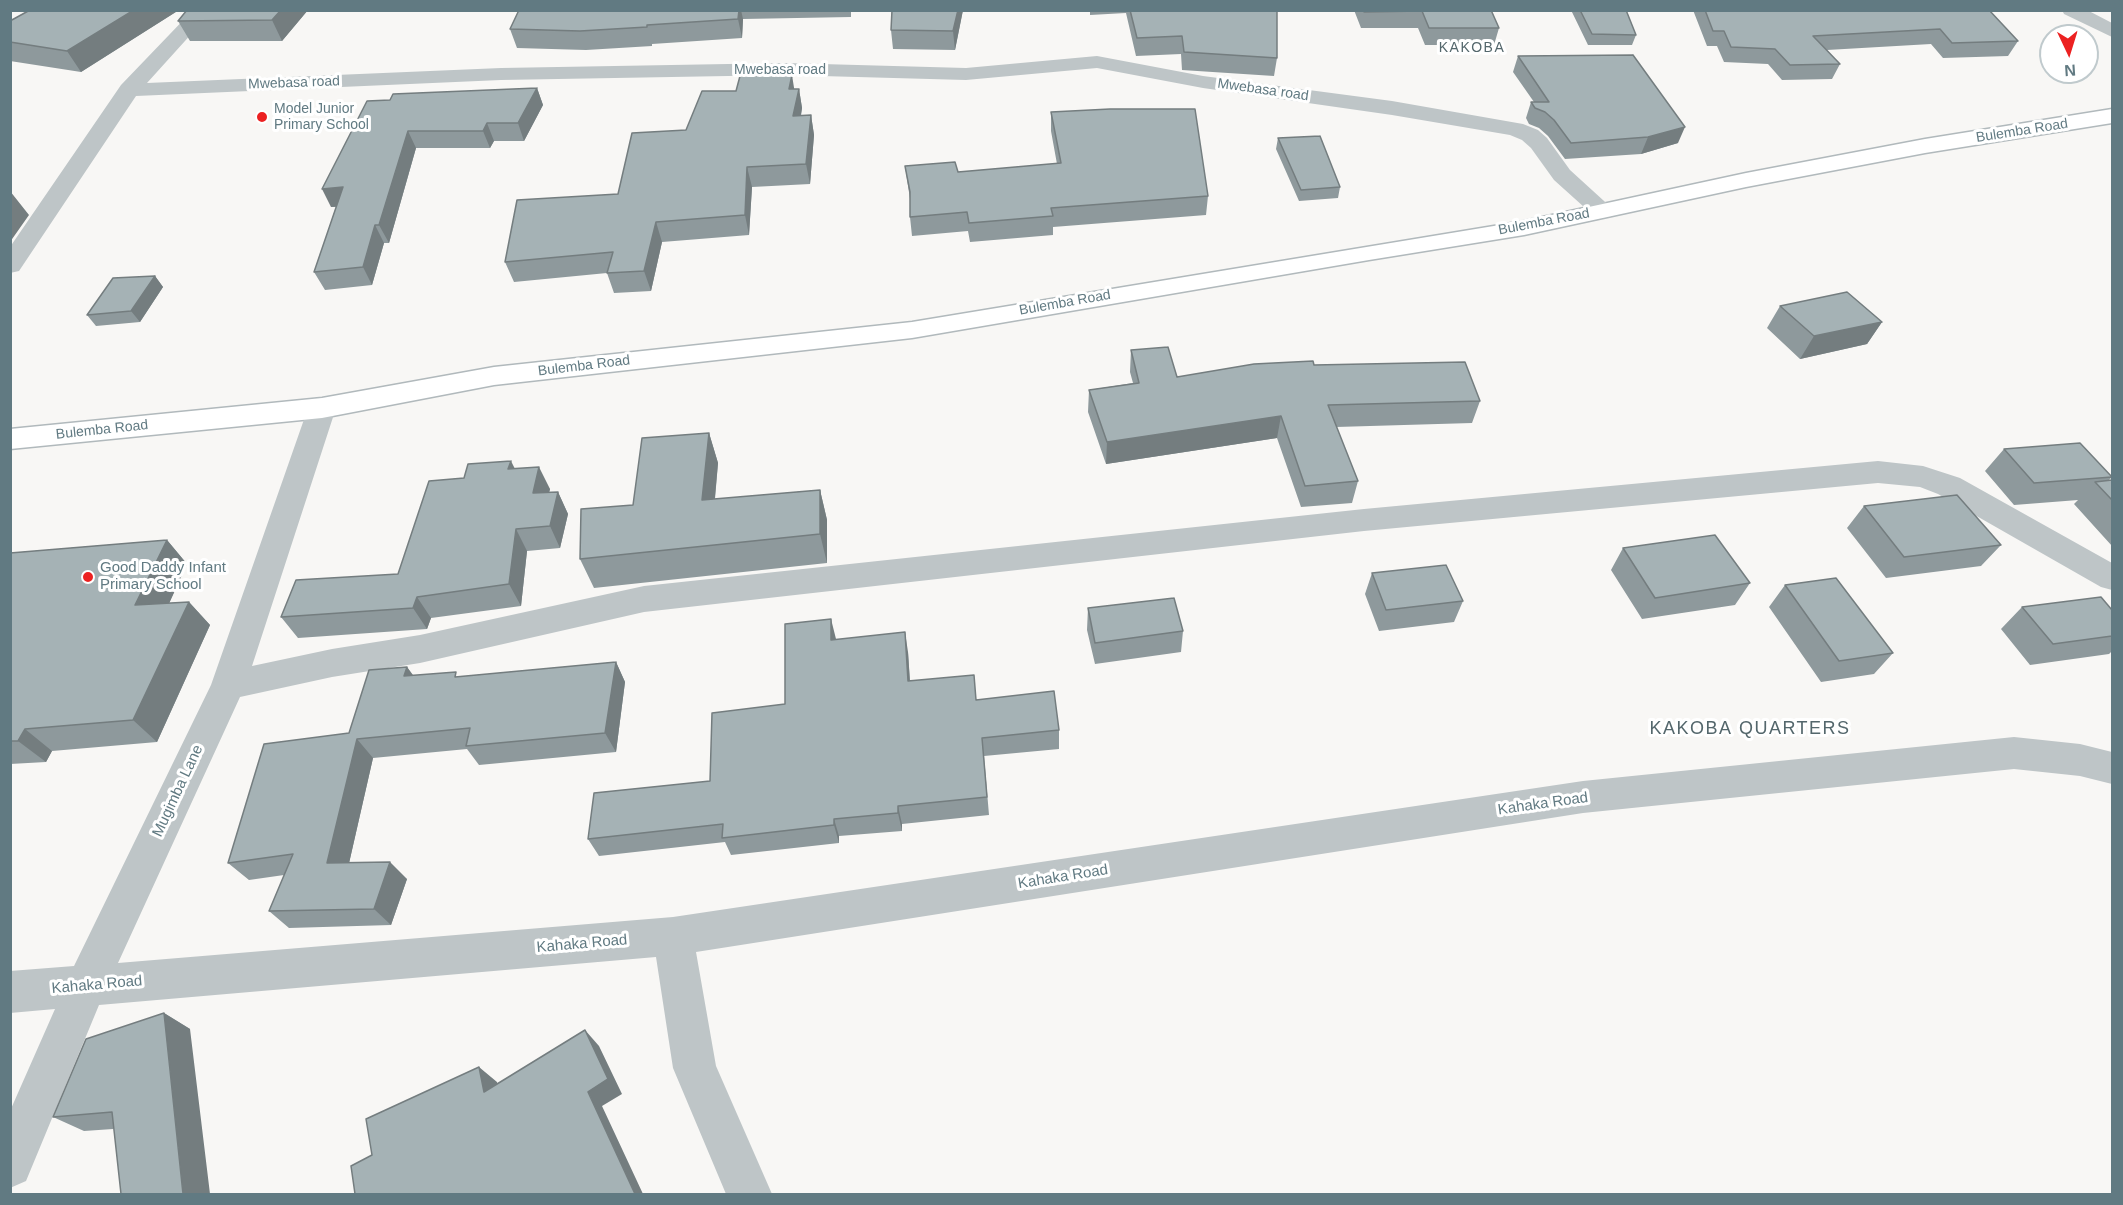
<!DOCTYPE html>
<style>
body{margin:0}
#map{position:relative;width:2123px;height:1205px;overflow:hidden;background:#f8f7f5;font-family:Arial,sans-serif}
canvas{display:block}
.frame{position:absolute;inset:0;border:12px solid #617a82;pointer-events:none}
.north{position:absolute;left:2039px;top:24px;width:60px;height:60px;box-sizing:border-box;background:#fff;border:2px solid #c0cacd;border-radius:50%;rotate:176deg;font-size:16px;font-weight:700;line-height:24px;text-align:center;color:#617a82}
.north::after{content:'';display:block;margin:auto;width:21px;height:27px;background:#ec2121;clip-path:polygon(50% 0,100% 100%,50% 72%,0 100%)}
</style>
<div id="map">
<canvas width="2123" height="1205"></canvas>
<div class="frame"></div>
<div class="north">N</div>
</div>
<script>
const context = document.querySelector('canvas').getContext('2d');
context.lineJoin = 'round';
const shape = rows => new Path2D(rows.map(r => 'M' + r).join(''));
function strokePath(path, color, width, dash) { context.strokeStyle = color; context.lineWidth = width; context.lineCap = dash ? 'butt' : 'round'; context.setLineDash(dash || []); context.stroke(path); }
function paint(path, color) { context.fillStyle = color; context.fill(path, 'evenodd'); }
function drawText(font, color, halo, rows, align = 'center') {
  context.font = font + ' Arial,sans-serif'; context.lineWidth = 6; context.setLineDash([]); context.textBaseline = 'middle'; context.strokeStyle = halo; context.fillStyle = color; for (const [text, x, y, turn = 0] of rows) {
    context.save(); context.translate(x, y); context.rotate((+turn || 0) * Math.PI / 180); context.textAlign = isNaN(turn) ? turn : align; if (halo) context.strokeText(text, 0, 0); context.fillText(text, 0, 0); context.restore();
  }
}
const major = shape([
 [2112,109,2112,123,1925,153,1746,187,1524,235,1369,260,912,338,494,385,322,418,10,449,10,429,322,398,494,367,912,322,1524,221,1746,173,1925,139,2112,109]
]);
strokePath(major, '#b1b9bc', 3);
paint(shape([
 [193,10,213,10,147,83,501,68,785,63,966,68,1097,56,1203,76,1392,101,1523,124,1538,130,1547,138,1570,170,1615,211,1612,216,1603,218,1594,216,1554,180,1531,148,1522,140,1510,135,1392,115,1203,88,1097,68,966,80,785,75,501,80,136,96,19,271,10,273,10,247,121,85,193,10],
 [2062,10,2087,10,2112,23,2112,37,2064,14,2062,10],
 [322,398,332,401,336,408,252,666,332,649,420,635,644,586,1364,509,1878,461,1923,466,1960,478,2112,563,2112,590,2101,587,1938,494,1920,487,1878,483,1364,531,644,612,420,663,332,677,240,697,118,963,673,917,1583,781,2014,737,2080,744,2112,752,2112,784,2080,776,2014,769,1583,813,696,952,716,1066,772,1194,726,1194,673,1068,656,957,99,1005,26,1181,10,1188,10,1111,55,1009,10,1013,10,971,74,966,211,685,308,408,312,401,322,398]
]), '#bec5c7');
paint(major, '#fff');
paint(shape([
 [30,10,179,10,81,72,10,61,10,21],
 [308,10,282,41,190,41,178,21],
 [519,10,851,10,851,17,743,19,742,38,652,44,652,46,586,50,517,48,510,29],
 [892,10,963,10,955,50,893,49,891,30],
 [1090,10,1277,10,1277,58,1274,76,1182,70,1181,54,1136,56,1126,13,1090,15],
 [1354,10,1491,10,1499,28,1494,45,1425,45,1418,28,1361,28],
 [1571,10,1626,10,1636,35,1632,45,1588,45],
 [1693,10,1989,10,2018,41,2008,56,1943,58,1931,44,1827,50,1840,64,1832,79,1782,80,1768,64,1724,62,1717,46,1707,46],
 [1518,56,1678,143,1641,154,1565,159,1548,136,1539,128,1529,124,1526,118,1531,102,1534,102,1513,72],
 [537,88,543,105,524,141,494,141,490,148,416,148,389,243,384,243,372,285,325,290,314,272,336,207,331,207,390,100],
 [799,89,802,108,801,116,811,115,814,135,810,184,752,187,749,235,662,242,651,291,614,293,607,273,514,282,505,262,618,194,686,130,736,91],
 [1051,112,1208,196,1206,215,1053,227,1053,235,970,242,968,231,912,236,910,217,910,199,905,166,958,172,1057,164,1051,131],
 [1278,138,1340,187,1338,198,1299,201,1276,149],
 [155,276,163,287,140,322,96,326,87,315],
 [1780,306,1882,322,1867,344,1800,359,1767,328],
 [1131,350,1177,377,1314,365,1480,401,1472,423,1336,427,1358,481,1352,503,1301,507,1277,438,1106,464,1088,412,1089,390,1133,383,1130,372],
 [709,433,718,463,715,499,820,490,827,520,827,563,594,588,580,559,633,505],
 [2004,449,2112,477,2108,481,2112,480,2112,546,2074,504,2078,500,2014,505,1985,471],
 [515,469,550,489,549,492,558,492,568,514,560,548,527,551,521,606,431,618,427,629,298,638,281,617,398,574,464,478],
 [1864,506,2001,545,1981,566,1886,578,1847,528],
 [167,540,187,564,169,603,189,602,210,625,157,742,52,751,46,762,10,764,10,553],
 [1623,548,1750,583,1735,605,1642,619,1611,570],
 [1372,573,1463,601,1454,622,1379,631,1365,594],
 [1785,585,1893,653,1874,674,1821,682,1769,607],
 [2022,607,2112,610,2112,651,2109,654,2030,665,2001,629],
 [1088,608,1183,631,1181,652,1095,664,1087,630],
 [836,640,908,652,910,681,976,700,1059,730,1059,749,984,756,989,815,902,824,902,831,839,836,839,843,731,855,725,842,599,856,588,839,710,781,785,704],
 [616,662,625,682,616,752,479,765,467,749,373,758,349,863,407,879,391,925,289,928,269,911,284,875,249,880,228,863,349,733,407,667,413,675,459,677],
 [164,1013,190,1029,113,1129,84,1131,53,1117]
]), '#8e999c');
paint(shape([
 [134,10,179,10,81,72,67,51],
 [281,10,308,10,282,41,272,20],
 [739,10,741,10,743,19,742,38,738,19],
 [958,10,963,10,955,50,953,31],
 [792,75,795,94,789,89],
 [537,88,543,105,524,141,518,123],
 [799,89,802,108,797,136,793,116],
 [811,115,814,135,810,184,806,164],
 [487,123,494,141,490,148,483,131],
 [1685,127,1678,143,1641,154,1648,137],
 [408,131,416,148,389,243,379,225],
 [747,167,752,187,749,235,745,215],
 [343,187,352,205,331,207,322,189],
 [10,191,29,215,10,242],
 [656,222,662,242,651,291,644,271],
 [375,225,384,243,372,285,363,267],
 [155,276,163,287,140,322,131,311],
 [1882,322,1867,344,1800,359,1814,336],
 [1281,416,1277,438,1106,464,1107,442],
 [709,433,718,463,712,529,702,500],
 [511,461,522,483,508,469],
 [539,467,550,489,544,515,533,493],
 [820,490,827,520,827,563,820,534],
 [558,492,568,514,560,548,550,526],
 [516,529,527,551,521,606,509,584],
 [167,540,187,564,158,628,135,605],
 [417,597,431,618,427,629,413,608],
 [189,602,210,625,157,742,133,720],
 [831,619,836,639,836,660,831,640],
 [905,632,908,652,911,700,908,681],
 [616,662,625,682,616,752,605,733],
 [407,667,421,687,404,676],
 [25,729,52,751,46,762,18,741],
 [357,739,373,758,345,881,327,863],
 [898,806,902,824,902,831,898,813],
 [834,819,839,836,839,843,834,825],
 [390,862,407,879,391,925,374,909],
 [164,1013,190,1029,210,1194,183,1194],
 [585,1030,599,1046,622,1094,602,1106,643,1194,635,1194,588,1092],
 [479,1067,497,1082,502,1106,484,1092]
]), '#747d7f');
const building = shape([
 [30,10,134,10,67,51,10,42,10,21,30,10],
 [187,10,281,10,272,20,178,21,187,10],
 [519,10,739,10,738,19,647,25,647,27,580,31,510,29,519,10],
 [892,10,958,10,953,31,891,30,892,10],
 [1130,10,1277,10,1277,58,1184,52,1182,36,1137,38,1130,10],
 [1364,10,1491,10,1499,28,1429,28,1422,11,1364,12,1364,10],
 [1580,10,1626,10,1636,35,1592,34,1580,10],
 [1705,10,1989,10,2018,41,1952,43,1940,29,1813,36,1840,64,1790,65,1775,49,1731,47,1724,31,1713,31,1705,10],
 [1633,55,1685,127,1648,137,1571,143,1554,120,1545,112,1535,108,1531,102,1549,102,1518,56,1633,55],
 [792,75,789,89,799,89,793,116,811,115,806,164,747,167,745,215,656,222,644,271,607,273,613,252,505,262,517,200,618,194,632,133,686,130,702,91,736,91,740,76,792,75],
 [537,88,518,123,487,123,483,131,408,131,379,225,375,225,363,267,314,272,343,187,322,189,367,101,390,100,393,94,537,88],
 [1110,109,1195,109,1208,196,1051,208,1053,216,969,223,967,212,910,217,910,192,905,166,955,162,958,172,1061,163,1051,112,1110,109],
 [1320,136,1340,187,1301,190,1278,138,1320,136],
 [155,276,131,311,87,315,113,278,155,276],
 [1847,292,1882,322,1814,336,1780,306,1847,292],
 [1168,347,1177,377,1254,364,1313,361,1314,365,1465,362,1480,401,1328,405,1358,481,1305,486,1281,416,1107,442,1089,390,1139,383,1131,350,1168,347],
 [709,433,702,500,820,490,820,534,580,559,581,509,633,505,642,438,709,433],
 [2080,443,2112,477,2034,483,2004,449,2080,443],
 [511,461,508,469,539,467,533,493,558,492,550,526,516,529,509,584,417,597,413,608,281,617,296,580,398,574,429,481,464,478,468,464,511,461],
 [2112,480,2112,500,2095,482,2112,480],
 [1957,495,2001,545,1904,557,1864,506,1957,495],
 [1715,535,1750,583,1655,598,1623,548,1715,535],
 [167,540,135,605,189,602,133,720,25,729,18,741,10,741,10,553,167,540],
 [1446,565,1463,601,1386,610,1372,573,1446,565],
 [1836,578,1893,653,1839,661,1785,585,1836,578],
 [2101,597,2112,610,2112,636,2053,644,2022,607,2101,597],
 [1174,598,1183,631,1095,643,1088,608,1174,598],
 [831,619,831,640,905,632,908,681,974,675,976,700,1054,691,1059,730,982,738,987,797,898,806,898,813,834,819,834,825,722,838,723,824,588,839,594,793,710,781,712,713,785,704,785,624,831,619],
 [616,662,605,733,466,746,470,728,357,739,327,863,390,862,374,909,269,911,293,854,228,863,264,744,349,733,369,670,407,667,404,676,456,672,455,677,616,662],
 [164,1013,183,1194,121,1194,112,1112,53,1117,86,1039,164,1013],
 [585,1030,608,1079,588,1092,635,1194,355,1194,351,1166,372,1155,366,1119,479,1067,484,1092,585,1030]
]);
paint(building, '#a5b2b5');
strokePath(building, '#747d7f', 1.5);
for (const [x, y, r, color] of [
 [262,117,6,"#ec2121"],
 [88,577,6,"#ec2121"]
]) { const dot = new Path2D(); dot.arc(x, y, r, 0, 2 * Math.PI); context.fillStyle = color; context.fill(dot); strokePath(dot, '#fff', 2); }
context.letterSpacing = '1.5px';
drawText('14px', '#54676c', '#fff', [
 ["KAKOBA",1472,48]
]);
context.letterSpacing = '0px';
drawText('14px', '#617a82', '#fff', [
 ["Mwebasa road",780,70],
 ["Mwebasa road",294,83,-2],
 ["Mwebasa road",1263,90,8],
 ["Bulemba Road",2022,131,-9],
 ["Bulemba Road",1544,222,-11],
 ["Bulemba Road",1065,303,-10],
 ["Bulemba Road",584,366,-7],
 ["Bulemba Road",102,430,-6]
]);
drawText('14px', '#617a82', '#fff', [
 ["Model Junior",274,109],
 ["Primary School",274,125]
], 'left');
drawText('15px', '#617a82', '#fff', [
 ["Good Daddy Infant",100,568],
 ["Primary School",100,585]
], 'left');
drawText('15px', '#617a82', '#fff', [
 ["Mugimba Lane",178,791,-65],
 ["Kahaka Road",1543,804,-8],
 ["Kahaka Road",1063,877,-9],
 ["Kahaka Road",582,944,-5],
 ["Kahaka Road",97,985,-5]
]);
context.letterSpacing = '1.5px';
drawText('18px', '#54676c', '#fff', [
 ["KAKOBA QUARTERS",1750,729]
]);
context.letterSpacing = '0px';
</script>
